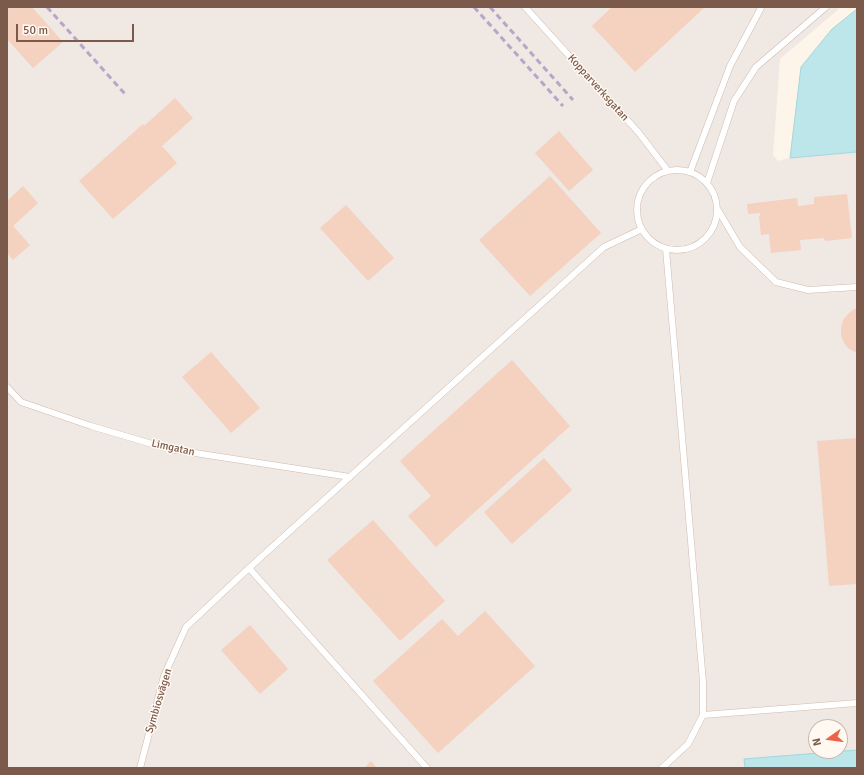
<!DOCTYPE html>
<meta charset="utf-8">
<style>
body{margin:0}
#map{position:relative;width:864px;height:775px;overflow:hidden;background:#fef5ea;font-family:Signika,sans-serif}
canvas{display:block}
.frame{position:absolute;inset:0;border:8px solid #7b594b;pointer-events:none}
.north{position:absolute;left:808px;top:719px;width:40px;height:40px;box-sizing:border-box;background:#fff9f2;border:1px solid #cab9af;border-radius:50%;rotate:256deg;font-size:11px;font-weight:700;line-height:16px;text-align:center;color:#7b594b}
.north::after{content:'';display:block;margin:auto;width:14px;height:18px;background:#ed634a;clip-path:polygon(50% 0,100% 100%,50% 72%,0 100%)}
.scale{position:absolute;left:16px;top:24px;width:118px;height:18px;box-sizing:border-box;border:2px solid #7b594b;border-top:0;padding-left:5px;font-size:12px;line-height:14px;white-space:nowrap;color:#7b594b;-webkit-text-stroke:3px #fff9f2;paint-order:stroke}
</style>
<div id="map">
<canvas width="864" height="775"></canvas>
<div class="frame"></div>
<div class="north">N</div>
<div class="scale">50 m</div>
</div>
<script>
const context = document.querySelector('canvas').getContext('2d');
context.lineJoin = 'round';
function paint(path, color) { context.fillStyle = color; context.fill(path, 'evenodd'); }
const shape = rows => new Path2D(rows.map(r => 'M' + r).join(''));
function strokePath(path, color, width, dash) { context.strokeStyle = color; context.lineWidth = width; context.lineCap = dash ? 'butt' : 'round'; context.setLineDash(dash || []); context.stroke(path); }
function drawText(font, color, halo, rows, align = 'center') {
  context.font = font + ' Signika,sans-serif'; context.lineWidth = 3; context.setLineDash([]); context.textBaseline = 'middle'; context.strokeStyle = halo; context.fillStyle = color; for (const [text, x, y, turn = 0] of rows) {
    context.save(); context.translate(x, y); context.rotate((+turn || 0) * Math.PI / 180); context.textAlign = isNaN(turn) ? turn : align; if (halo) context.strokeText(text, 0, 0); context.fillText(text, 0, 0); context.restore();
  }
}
paint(shape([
 [7,7,841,7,780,59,773,155,778,161,790,158,857,152,857,768,7,768],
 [816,727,840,727,840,751,816,751]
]), '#efe8e3');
const water = shape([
 [857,9,857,152,790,158,801,67,832,29,857,9],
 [857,750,857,768,745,768,744,759,857,750]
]);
paint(water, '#bce6e9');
strokePath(water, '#a2d7dc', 1);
paint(shape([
 [8,7,32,7,63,42,33,68,7,39,7,8],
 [612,7,705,7,635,72,592,26],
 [175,98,193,118,162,146,177,163,113,219,79,181,143,124,144,126],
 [559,131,593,170,569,191,535,153],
 [550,176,601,233,530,296,479,240],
 [23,186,38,203,13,226,30,245,13,260,7,253,7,201],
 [847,194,852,238,825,241,824,238,800,240,801,250,771,253,769,234,761,235,759,216,760,216,760,213,748,214,747,204,797,198,798,206,814,204,814,197],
 [346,205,394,258,368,281,320,228],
 [854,309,857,309,857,353,849,349,844,343,841,335,841,328,843,320,848,314],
 [211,352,260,408,231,433,182,377],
 [512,360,570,426,436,547,408,516,431,496,400,461],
 [857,438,857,584,829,586,817,441],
 [544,458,572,490,512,544,484,512],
 [373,520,445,601,400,641,327,560],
 [485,611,535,666,438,753,373,681,442,619,458,636],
 [250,625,288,669,260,694,221,650],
 [371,761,377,768,364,768]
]), '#f5d1c0');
const service = shape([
 [525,7,639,133,668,171],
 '637 210a40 40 0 1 1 80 0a40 40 0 1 1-80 0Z',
 [690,172,730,66,761,8,760,7],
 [707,183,734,101,756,67,826,7],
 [718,210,740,247,776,282,808,290,857,287],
 [7,387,21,402,91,426,169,449,350,477],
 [703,715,857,703],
 [140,768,164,676,186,627,249,568],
 [427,768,249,568,604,247,642,229],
 [662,768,688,744,703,715,703,682,666,249]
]);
strokePath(service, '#d2bbae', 7);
strokePath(service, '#fff', 6);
strokePath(shape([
 [47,7,125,94],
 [474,7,563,106],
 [490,7,573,100]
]), '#b7a6ca', 3, [6, 4]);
drawText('11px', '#7b594b', '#fff9f2', [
 ["Kopparverksgatan",598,88,48],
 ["Limgatan",173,448,12],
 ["Symbiosvägen",159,701,-73]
]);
</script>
